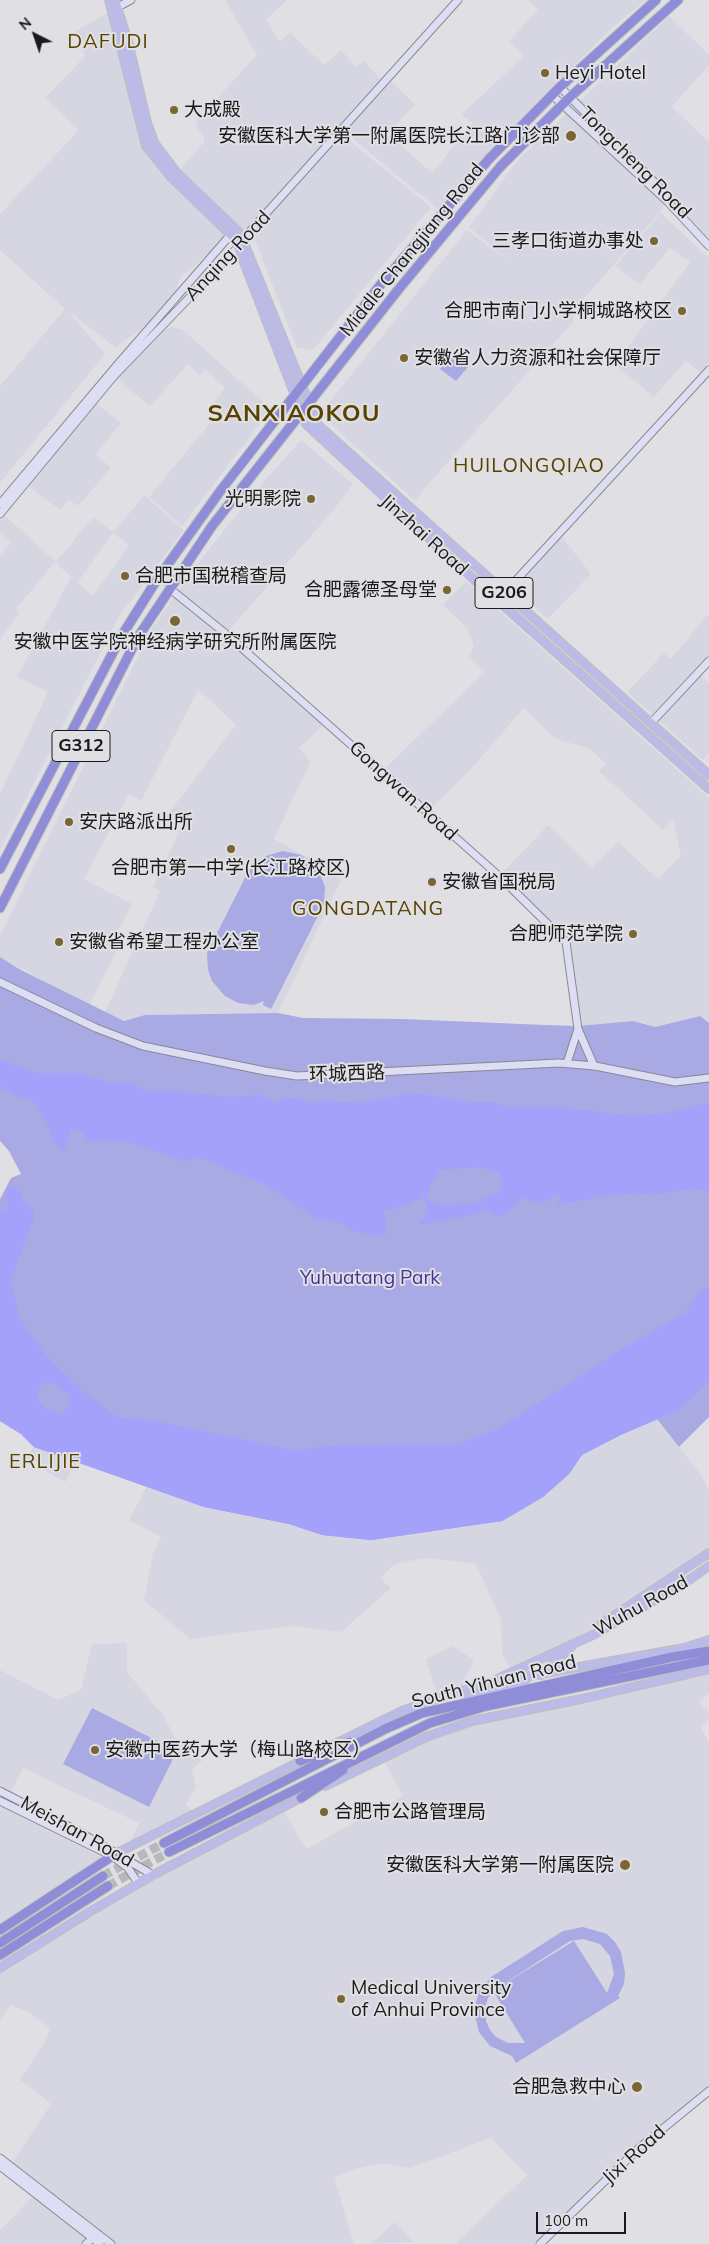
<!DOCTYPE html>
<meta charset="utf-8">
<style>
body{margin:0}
#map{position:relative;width:709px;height:2244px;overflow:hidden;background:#e0e0e4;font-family:Mulish,sans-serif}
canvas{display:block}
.north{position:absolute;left:10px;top:10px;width:50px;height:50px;-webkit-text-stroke:4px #e0e0e4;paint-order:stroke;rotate:319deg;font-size:14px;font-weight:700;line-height:20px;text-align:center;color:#1a1a1b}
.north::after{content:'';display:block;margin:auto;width:18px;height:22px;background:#1a1a1b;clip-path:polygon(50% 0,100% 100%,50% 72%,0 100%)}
.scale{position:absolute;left:536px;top:2212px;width:90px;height:22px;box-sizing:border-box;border:2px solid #1a1a1b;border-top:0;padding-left:6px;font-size:15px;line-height:18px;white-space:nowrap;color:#1a1a1b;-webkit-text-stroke:4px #e0e0e4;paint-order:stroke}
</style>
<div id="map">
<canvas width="709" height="2244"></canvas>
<div class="north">N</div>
<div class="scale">100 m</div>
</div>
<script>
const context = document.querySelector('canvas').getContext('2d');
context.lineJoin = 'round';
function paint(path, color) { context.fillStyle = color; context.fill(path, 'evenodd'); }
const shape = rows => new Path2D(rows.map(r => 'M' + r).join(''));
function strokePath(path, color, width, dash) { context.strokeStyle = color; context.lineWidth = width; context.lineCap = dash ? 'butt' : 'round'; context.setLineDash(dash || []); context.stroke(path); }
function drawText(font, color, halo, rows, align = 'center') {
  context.font = font + ' Mulish,"Noto Sans SC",sans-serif'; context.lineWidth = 4; context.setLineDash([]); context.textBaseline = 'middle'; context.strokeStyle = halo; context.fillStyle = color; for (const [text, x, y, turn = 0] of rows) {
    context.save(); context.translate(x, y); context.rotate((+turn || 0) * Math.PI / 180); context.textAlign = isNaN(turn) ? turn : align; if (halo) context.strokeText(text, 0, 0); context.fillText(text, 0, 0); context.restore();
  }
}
paint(shape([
 [225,0,287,0,266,20,280,42,290,32,324,65,341,50,356,66,364,61,383,82,387,78,415,104,388,134,432,173,473,123,461,115,524,56,509,41,538,10,529,0,646,0,613,27,498,141,438,209,341,129,243,239,177,173,204,142,204,138,196,126,198,119,257,55],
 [113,10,146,146,231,234,181,277,170,304,159,318,115,347,68,311,105,354,0,483,0,386,65,309,0,250,0,214,79,130,45,98,85,56,76,31],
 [669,16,709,55,709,65,672,107,709,142,709,239,577,104],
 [570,110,667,201,661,211,573,311,573,322,431,481,415,501,320,414,467,230,510,262,469,227,517,161],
 [340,133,431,207,313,350,297,348,253,235],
 [661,213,709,258,709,363,700,372,686,361,654,397,615,365,690,262,670,248,640,284,615,266],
 [171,327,183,330,271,409,182,526,149,497,219,412,212,405,225,388,205,370,200,376,188,364,150,406,117,379,158,333],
 [93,401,121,423,96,454,111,468,78,506,69,500,60,510,25,484],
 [301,440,353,484,336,507,226,634,326,723,299,748,310,762,274,839,309,858,341,880,278,1013,146,1015,124,1021,105,1012,160,891,153,887,183,823,166,816,236,725,202,693,198,690,141,801,129,794,84,879,132,904,112,942,119,947,89,1005,0,957,0,935,151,630,192,571,222,533,253,494],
 [144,495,184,530,118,618,0,850,0,794,48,692,17,677,71,577,55,562,16,609,19,613,0,640,0,555,11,543,0,533,0,514,1,512,56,562,93,517,114,532],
 [113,533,129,545,93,596,78,582],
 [559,533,591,574,548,619,513,588],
 [466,581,709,798,709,1023,700,1016,655,1027,633,1021,578,1026,566,942,499,876,548,825,591,868,618,842,658,879,681,856,673,820,663,830,599,771,606,763,588,748,555,739,524,708,470,770,427,812,381,772,485,672,469,656,474,646,468,629,443,605],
 [707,615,709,616,709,661,698,674,709,683,709,753,703,760,627,692,664,653,671,659],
 [657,1419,701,1475,709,1491,709,1549,660,1586,578,1640,511,1672,502,1653,501,1620,476,1564,427,1558,399,1563,391,1567,381,1579,391,1588,341,1632,293,1626,190,1639,144,1600,153,1553,161,1537,129,1520,147,1486,204,1507,289,1524,322,1535,543,1497,569,1474,582,1455],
 [34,1447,77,1463,65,1482,41,1468,34,1460,22,1461],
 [127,1643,127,1672,163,1715,177,1741,204,1759,192,1769,196,1787,186,1804,194,1814,128,1847,139,1823,23,1768,9,1796,0,1791,0,1670,58,1700,81,1690,92,1644],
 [453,1646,474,1660,460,1691,438,1698,426,1659],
 [709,1669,709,1692,699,1703,709,1713,709,1718,701,1727,709,1743,709,2091,638,2149,540,2244,455,2244,527,2175,491,2138,410,2168,383,2163,359,2168,334,2177,354,2244,111,2244,10,2166,51,2104,20,2080,44,2043,50,2029,30,2013,11,2005,0,2020,0,1968,65,1928,282,1808,306,1849,403,1796,382,1757,472,1721],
 [0,1801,112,1856,0,1930],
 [36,2193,100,2244,0,2244,0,2230],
 [395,2222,414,2242,371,2244]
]), '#d5d6e1');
paint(shape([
 [454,354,468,367,456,381,440,369],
 [283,851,301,855,314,865,320,874,325,887,324,904,271,1009,263,1005,264,1001,254,1005,238,1003,225,996,212,981,208,970,207,953,250,868,266,856],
 [0,957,21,970,124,1021,145,1015,278,1013,303,1018,402,1019,545,1025,578,1026,633,1021,655,1027,700,1016,709,1023,709,1417,679,1447,657,1419,621,1435,582,1455,569,1474,543,1497,502,1521,371,1540,322,1535,289,1524,204,1507,34,1447,21,1434,0,1421,0,1199,11,1178,21,1174,9,1151,0,1141],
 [92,1708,177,1751,149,1807,63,1764],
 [583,1927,607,1934,615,1942,621,1952,625,1973,624,1984,618,1996,620,1998,516,2063,512,2056,490,2046,479,2032,474,2011,479,1991,491,1977,563,1931],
 [583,1939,600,1944,610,1956,614,1974,607,1993,574,1941,494,1990,570,1941],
 [493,1991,525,2043,508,2043,496,2037,490,2030,486,2021,485,2007,488,1998]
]), '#a9a9e3');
paint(shape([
 [0,1059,34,1073,80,1073,112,1083,131,1083,145,1091,178,1091,227,1097,259,1095,274,1102,286,1098,300,1098,312,1104,320,1101,356,1103,414,1093,479,1103,491,1102,509,1107,556,1107,634,1116,667,1113,709,1102,709,1191,690,1189,650,1195,640,1193,597,1197,558,1205,560,1193,540,1204,522,1197,511,1210,500,1217,485,1209,473,1215,421,1224,419,1220,425,1219,425,1216,428,1215,423,1192,420,1193,421,1199,410,1201,410,1204,399,1205,399,1208,384,1210,386,1234,372,1235,349,1229,341,1223,314,1218,268,1186,198,1157,185,1162,167,1154,119,1140,88,1141,81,1131,71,1130,64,1151,54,1144,47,1123,34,1102,13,1095,0,1086],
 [478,1167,500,1173,501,1191,476,1203,439,1205,427,1200,429,1188,440,1170],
 [7,1187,13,1187,19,1191,23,1201,34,1212,34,1217,11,1281,19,1317,47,1357,84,1392,117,1417,159,1422,294,1450,342,1445,456,1444,496,1430,632,1343,685,1313,702,1289,709,1286,709,1381,679,1410,621,1435,582,1455,569,1474,543,1497,502,1521,371,1540,322,1535,289,1524,204,1507,34,1447,21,1434,0,1421,0,1212,8,1208,6,1195],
 [44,1383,54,1384,59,1386,64,1393,67,1391,70,1394,69,1397,66,1397,71,1405,62,1413,57,1414,54,1409,47,1410,38,1400,36,1392]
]), '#a3a1f9');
strokePath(shape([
 [103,1876,164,1843],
 [108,1886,169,1852]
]), '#b8b8bc', 9, [9, 4.5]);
const secondary = shape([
 [114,9,131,0],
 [560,87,669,197],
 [552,95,667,201,709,246],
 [0,504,118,364,233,232],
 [0,514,114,376,238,247,243,239,458,0],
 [169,588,226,634,499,876,566,942,578,1029,594,1066],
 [497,601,709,370],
 [651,723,709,661],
 [0,982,96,1028,143,1046,265,1071,297,1076,559,1063,595,1066,675,1082,709,1078],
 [567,1063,578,1029],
 [0,1791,76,1830,153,1875],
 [0,1801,112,1856,128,1868,138,1883],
 [0,2158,111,2244],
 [0,2166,100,2244],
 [86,2244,96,2235],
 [540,2244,638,2149,709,2091]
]);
const primary = shape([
 [109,0,146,146,172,178,235,239,306,424,457,564,709,789],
 [116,4,128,41,147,123,155,144,177,173,240,233,318,425,709,775],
 [600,1625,709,1553],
 [541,1675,573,1645],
 [497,1679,595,1634,682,1585,709,1566],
 [467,1699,525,1681],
 [333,1745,402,1711,450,1694,491,1683,684,1648,709,1640],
 [325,1786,426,1737,472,1721,581,1699,709,1669],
 [117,1853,305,1759],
 [0,1968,91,1911,153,1875,306,1795]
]);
const highway = shape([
 [0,869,121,637,156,581,221,490,381,284,490,158,560,87,656,0],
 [0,908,138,637,212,526,398,290,500,167,570,97,678,0],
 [300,1761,350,1742],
 [301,1798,343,1770],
 [164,1843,385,1729,422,1713,672,1657,709,1651],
 [169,1852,430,1723,486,1706,709,1660],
 [0,1930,117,1853],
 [0,1943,103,1876],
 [0,1955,108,1886]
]);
strokePath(secondary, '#89898d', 9);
strokePath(primary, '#bfbfbf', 10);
strokePath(highway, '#bfbfbf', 11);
strokePath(secondary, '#ddddf3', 7);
strokePath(primary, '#bcbbe7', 8);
strokePath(highway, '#8f8dd7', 9);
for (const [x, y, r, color] of [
 [545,73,5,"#7a6635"],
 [174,110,5,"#7a6635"],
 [571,136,6,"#7a6635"],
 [654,241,5,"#7a6635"],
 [682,311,5,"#7a6635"],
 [404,358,5,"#7a6635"],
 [311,499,5,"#7a6635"],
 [125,576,5,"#7a6635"],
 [447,590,5,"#7a6635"],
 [175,621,6,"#7a6635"],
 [69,822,5,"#7a6635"],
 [231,849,5,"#7a6635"],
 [432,882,5,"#7a6635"],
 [633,934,5,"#7a6635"],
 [59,942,5,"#7a6635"],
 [95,1750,5,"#7a6635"],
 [324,1812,5,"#7a6635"],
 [625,1865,6,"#7a6635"],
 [341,1999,5,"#7a6635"],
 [637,2087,6,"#7a6635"]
]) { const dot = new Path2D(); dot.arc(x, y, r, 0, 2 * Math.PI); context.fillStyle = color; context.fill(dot); strokePath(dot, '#e0e0e4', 2); }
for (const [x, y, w] of [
 [504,593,58],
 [81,746,58]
]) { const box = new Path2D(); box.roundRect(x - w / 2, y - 15.5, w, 31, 4); context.fillStyle = '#e0e0e4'; context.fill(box); strokePath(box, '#1a1a1b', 1); }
drawText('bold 18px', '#1a1a1b', null, [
 ["G206",504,593],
 ["G312",81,746]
]);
drawText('19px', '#1a1a1b', '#e0e0e4', [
 ["Heyi Hotel",555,73],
 ["大成殿",184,110],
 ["安徽医科大学第一附属医院长江路门诊部",560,136,"right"],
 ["三孝口街道办事处",644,241,"right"],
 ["合肥市南门小学桐城路校区",672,311,"right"],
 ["安徽省人力资源和社会保障厅",414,358],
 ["光明影院",301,499,"right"],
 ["合肥市国税稽查局",135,576],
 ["合肥露德圣母堂",437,590,"right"],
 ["安徽中医学院神经病学研究所附属医院",175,642,"center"],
 ["安庆路派出所",79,822],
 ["合肥市第一中学(长江路校区)",231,868,"center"],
 ["安徽省国税局",442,882],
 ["合肥师范学院",623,934,"right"],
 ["安徽省希望工程办公室",69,942],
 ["安徽中医药大学（梅山路校区）",105,1750],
 ["合肥市公路管理局",334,1812],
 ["安徽医科大学第一附属医院",614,1865,"right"],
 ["Medical University",351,1988],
 ["of Anhui Province",351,2010],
 ["合肥急救中心",626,2087,"right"]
], 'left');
drawText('19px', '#1a1a1b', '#e0e0e4', [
 ["Tongcheng Road",635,163,45],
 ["Middle Changjiang Road",412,250,-51],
 ["Anqing Road",228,256,-47],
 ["Jinzhai Road",424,535,42],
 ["Gongwan Road",403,791,42],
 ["环城西路",347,1074,-2],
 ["Wuhu Road",641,1606,-29],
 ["South Yihuan Road",494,1682,-14],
 ["Meishan Road",77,1832,29],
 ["Jixi Road",634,2155,-42]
]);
drawText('19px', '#433397', '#e0e0e4', [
 ["Yuhuatang Park",370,1278]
]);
context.letterSpacing = '1px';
drawText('20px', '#584200', '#e0e0e4', [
 ["DAFUDI",108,42],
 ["HUILONGQIAO",529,466],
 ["GONGDATANG",368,909],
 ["ERLIJIE",45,1462]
]);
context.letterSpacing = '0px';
context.letterSpacing = '1px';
drawText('bold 24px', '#584200', '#e0e0e4', [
 ["SANXIAOKOU",294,414]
]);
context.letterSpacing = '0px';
</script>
